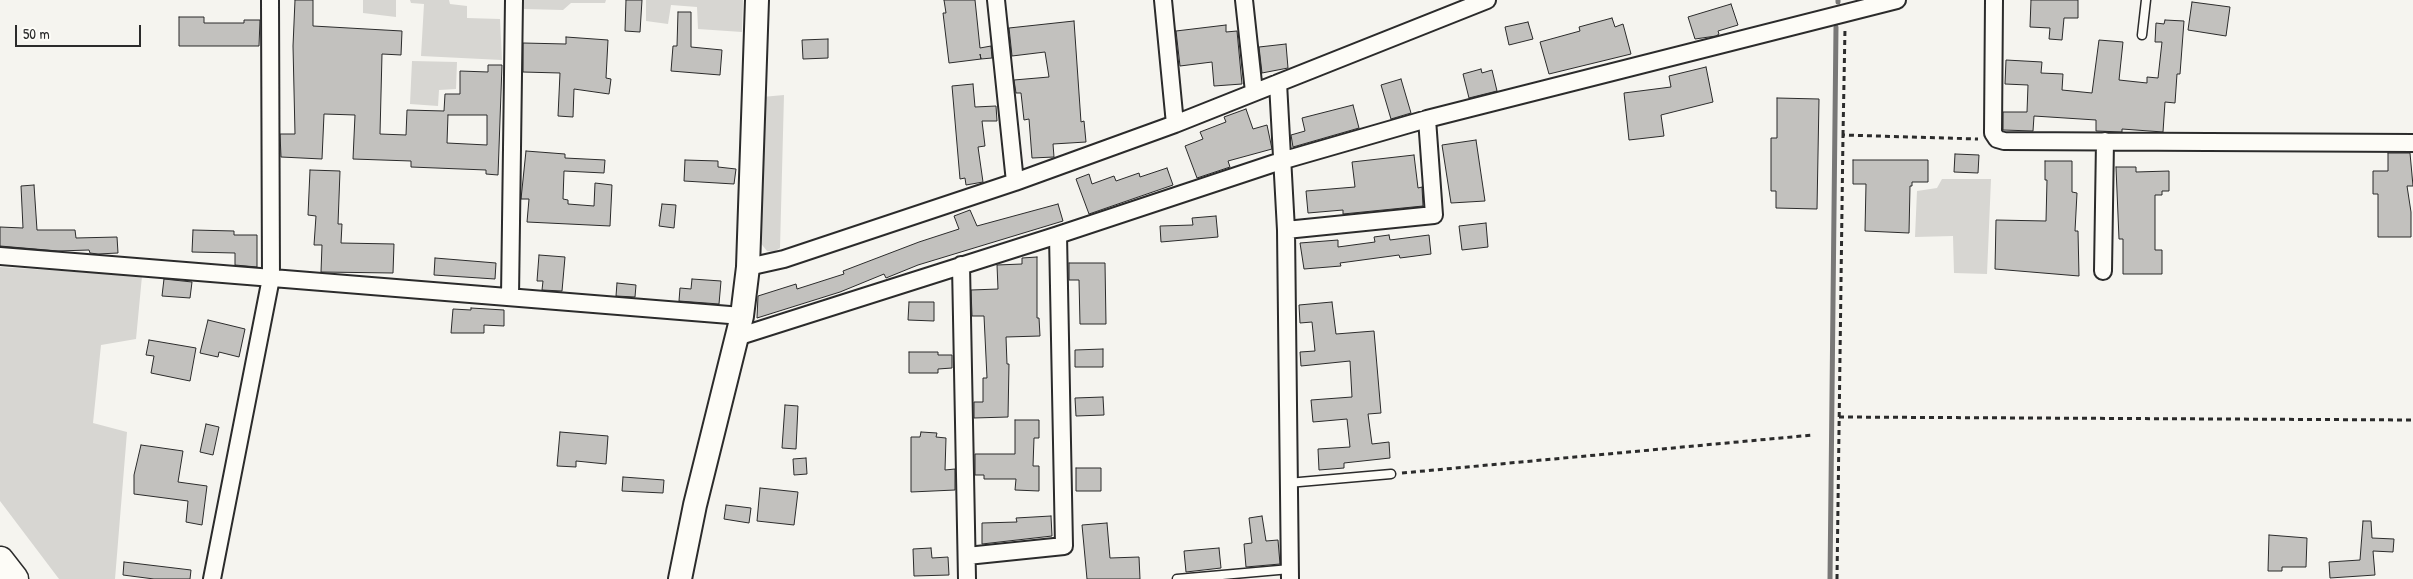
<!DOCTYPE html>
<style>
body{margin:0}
#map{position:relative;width:2413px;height:579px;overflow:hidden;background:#f5f4ef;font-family:"Patrick Hand",sans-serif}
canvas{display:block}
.scale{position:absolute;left:15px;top:25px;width:126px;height:22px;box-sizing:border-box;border:2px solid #2b2b2b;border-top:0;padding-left:6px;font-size:15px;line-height:18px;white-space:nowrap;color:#2b2b2b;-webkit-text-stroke:4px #fdfcf7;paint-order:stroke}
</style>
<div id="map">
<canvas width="2413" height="579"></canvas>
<div class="scale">50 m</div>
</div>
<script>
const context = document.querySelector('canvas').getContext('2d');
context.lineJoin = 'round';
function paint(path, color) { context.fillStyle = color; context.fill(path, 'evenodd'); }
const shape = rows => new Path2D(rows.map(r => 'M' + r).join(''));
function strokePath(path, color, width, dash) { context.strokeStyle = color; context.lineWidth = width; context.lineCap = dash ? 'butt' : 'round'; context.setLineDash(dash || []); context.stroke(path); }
paint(shape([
 [363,0,396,0,396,17,363,13],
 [410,0,449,0,450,4,467,6,467,18,500,19,502,60,421,56,424,4,411,3],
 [523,0,606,0,605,3,571,3,563,10,524,9],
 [646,0,743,0,742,32,698,29,697,7,671,5,668,24,646,21],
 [412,61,457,62,456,89,439,90,438,106,410,104],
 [784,95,780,248,774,252,767,251,759,241,762,97],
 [1942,179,1991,179,1987,274,1954,273,1953,236,1915,237,1917,191,1937,188],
 [0,267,142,276,136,339,101,345,93,423,127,432,115,579,59,579,0,501]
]), '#d7d6d2');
strokePath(shape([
 [1838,2,1838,0],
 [1830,579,1836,27]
]), '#797877', 5);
const building = shape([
 [295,0,313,0,313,26,402,31,401,55,382,54,380,134,406,135,407,110,444,111,445,94,460,94,460,71,488,72,488,65,502,65,498,175,486,174,486,170,411,167,411,161,353,159,355,115,324,114,322,159,281,157,280,134,295,134,293,46,295,0],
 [448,115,487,115,487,145,447,143,448,115],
 [626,0,642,0,640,32,625,31,626,0],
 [944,0,975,0,980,48,991,46,992,58,981,59,980,54,981,59,949,63,943,13,946,13,944,0],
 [2031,0,2078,0,2078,18,2064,18,2062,40,2049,39,2050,28,2030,27,2031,0],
 [2192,2,2230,7,2226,36,2188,30,2192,2],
 [1731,4,1738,25,1718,31,1719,34,1716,36,1695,39,1688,17,1731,4],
 [678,12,691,12,691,47,722,50,720,75,671,71,673,46,677,46,678,12],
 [179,17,204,17,204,23,244,23,244,20,260,20,259,46,179,46,179,17],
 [1612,18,1615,27,1623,24,1631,54,1549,74,1540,42,1580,31,1579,27,1612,18],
 [2165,20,2184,21,2180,74,2177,74,2175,103,2165,102,2163,132,2122,129,2122,132,2096,131,2096,120,2034,116,2033,131,2003,130,2003,112,2027,112,2028,85,2005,84,2006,60,2042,62,2041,73,2063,74,2062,90,2092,93,2099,40,2123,42,2119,80,2147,83,2147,77,2158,78,2162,42,2155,42,2156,23,2164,24,2165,20],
 [1074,21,1081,122,1084,121,1086,142,1053,144,1054,157,1032,158,1029,119,1024,120,1021,93,1016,93,1014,80,1049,77,1045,52,1012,56,1009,28,1074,21],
 [1528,22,1533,39,1509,45,1505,27,1528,22],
 [1226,25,1226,32,1237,31,1242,84,1214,86,1212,62,1180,66,1176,31,1226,25],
 [566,37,608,40,606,78,611,79,609,94,574,89,573,117,558,116,560,73,523,72,523,43,566,44,566,37],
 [828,39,828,58,803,59,802,40,828,39],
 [1286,44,1288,68,1262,73,1259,47,1286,44],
 [1706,67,1713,102,1661,115,1664,136,1629,140,1624,93,1671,87,1669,76,1706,67],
 [1481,69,1482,73,1492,70,1497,91,1469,98,1463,74,1481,69],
 [1401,79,1411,113,1391,119,1381,85,1401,79],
 [973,84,975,107,996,106,997,121,982,121,985,146,978,147,983,182,966,185,965,178,960,179,952,86,973,84],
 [1777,98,1819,99,1817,209,1776,208,1776,191,1771,191,1771,138,1777,138,1777,98],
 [1353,105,1359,128,1293,147,1291,135,1305,131,1302,118,1353,105],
 [1246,109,1253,129,1267,125,1272,149,1228,161,1230,167,1197,178,1185,146,1203,139,1200,132,1226,122,1224,117,1246,109],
 [1476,140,1485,201,1451,203,1442,145,1476,140],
 [526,151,565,154,565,158,605,160,604,173,564,171,563,199,568,200,568,204,594,206,595,183,612,185,610,226,527,222,529,199,521,199,526,151],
 [2388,153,2410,153,2413,186,2407,186,2411,212,2411,237,2378,237,2378,194,2373,194,2373,171,2388,171,2388,153],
 [1955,154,1979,155,1978,173,1954,172,1955,154],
 [1414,155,1418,188,1422,187,1423,206,1343,214,1343,210,1308,213,1306,191,1355,187,1352,162,1414,155],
 [685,160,718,161,718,167,736,169,734,184,684,181,685,160],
 [1853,160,1928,160,1928,182,1912,182,1912,186,1910,186,1909,233,1865,231,1866,184,1853,184,1853,160],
 [2045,161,2072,161,2072,192,2077,193,2075,231,2078,231,2079,276,1995,269,1996,220,2046,221,2047,180,2045,180,2045,161],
 [2116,167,2136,167,2136,172,2169,171,2169,191,2162,191,2162,195,2155,195,2155,250,2162,250,2162,274,2123,274,2123,239,2119,239,2116,167],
 [1167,168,1173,185,1089,214,1076,179,1089,174,1092,184,1114,176,1116,181,1139,173,1140,177,1167,168],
 [310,170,340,171,338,224,342,224,341,243,394,244,393,273,321,272,322,245,314,245,316,216,308,215,310,170],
 [34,185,37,230,75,230,76,238,117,237,118,253,98,254,90,253,89,250,58,251,0,246,0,227,23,228,21,186,34,185],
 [662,204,676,205,674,228,659,226,662,204],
 [1058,204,1063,221,918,265,886,278,884,274,840,292,757,318,758,296,796,284,797,289,844,274,843,271,919,242,959,229,954,216,970,210,977,226,1058,204],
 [1216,216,1218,237,1161,242,1160,226,1193,225,1192,218,1216,216],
 [1486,223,1488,247,1462,250,1459,226,1486,223],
 [193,230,234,231,234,235,257,235,257,267,235,265,235,253,192,252,193,230],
 [1389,235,1390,240,1429,235,1431,254,1400,258,1399,255,1340,263,1341,266,1304,269,1300,243,1338,240,1338,247,1375,242,1374,237,1389,235],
 [539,255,565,257,562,291,542,290,543,281,537,281,539,255],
 [1037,257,1037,318,1039,318,1040,336,1006,337,1007,364,1009,364,1008,417,974,418,974,402,983,402,983,378,987,378,984,316,972,316,971,290,998,289,997,265,1022,264,1022,258,1037,257],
 [435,258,496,263,495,279,434,275,435,258],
 [1069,263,1105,263,1106,324,1080,324,1079,280,1069,280,1069,263],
 [164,279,192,282,190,298,162,296,164,279],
 [692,279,721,281,719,304,679,301,680,288,691,289,692,279],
 [617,283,636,285,635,297,616,296,617,283],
 [909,302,934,302,934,321,908,320,909,302],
 [1332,302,1336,334,1374,331,1381,413,1368,414,1372,444,1389,442,1390,458,1344,463,1344,468,1319,470,1318,449,1350,447,1347,419,1313,422,1311,400,1352,397,1350,361,1301,366,1300,352,1315,351,1312,322,1300,323,1299,305,1332,302],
 [471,308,504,310,504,326,484,325,484,333,451,333,453,309,471,310,471,308],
 [208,320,245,329,239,357,219,352,218,357,200,353,208,320],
 [149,340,196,348,190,381,151,373,154,356,146,355,149,340],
 [1103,349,1103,367,1075,367,1075,350,1103,349],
 [909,352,938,352,938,355,952,355,952,368,938,369,938,373,909,373,909,352],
 [1103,397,1104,415,1076,416,1075,398,1103,397],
 [785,405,798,406,796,449,782,448,785,405],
 [1015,420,1039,420,1039,438,1034,438,1033,466,1039,466,1039,491,1015,490,1016,479,984,479,984,475,975,475,975,454,1015,454,1015,420],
 [206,424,219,427,213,455,200,452,206,424],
 [560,432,608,436,606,464,576,461,576,467,557,466,560,432],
 [921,432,937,433,936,437,946,438,945,470,955,469,955,490,911,492,911,437,920,437,921,432],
 [141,445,183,451,178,482,207,486,202,525,186,522,188,501,134,494,134,475,141,445],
 [806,458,807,474,794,475,793,459,806,458],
 [1076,468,1101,468,1101,491,1076,491,1076,468],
 [623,477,664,480,663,493,622,491,623,477],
 [760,488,798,492,794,525,757,521,760,488],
 [726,505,751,508,749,523,724,519,726,505],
 [1051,516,1052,536,982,544,982,523,1017,522,1016,518,1051,516],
 [1262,516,1266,541,1278,540,1280,564,1246,567,1244,544,1252,543,1249,518,1262,516],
 [2363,521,2371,521,2372,538,2394,539,2393,552,2373,551,2375,575,2330,578,2329,562,2360,560,2363,521],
 [1107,523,1110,558,1139,557,1140,579,1087,579,1082,525,1107,523],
 [2269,535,2307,538,2306,567,2282,567,2282,571,2268,571,2269,535],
 [931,548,932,558,948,557,949,575,914,576,913,549,931,548],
 [1219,548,1221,568,1186,572,1184,551,1219,548],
 [124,562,191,570,190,579,154,579,123,575,124,562]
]);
paint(building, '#c2c1be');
strokePath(building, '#2b2b2b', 1);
const lane = shape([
 [2142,35,2146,0],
 [1288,483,1391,474],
 [1177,579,1290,569]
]);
const street = shape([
 [996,0,1015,182],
 [1163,0,1175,124],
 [1244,0,1254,92],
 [1994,0,1993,133,1997,139,2004,141,2413,143],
 [1278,83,1286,230,1290,579],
 [1286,230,1434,215,1427,119],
 [0,256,742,316],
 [961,265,967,579],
 [748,267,784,259,1015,182,1175,124,1487,0],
 [2103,271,2105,141],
 [510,297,514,0],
 [737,337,1058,235,1281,161,1427,119,1897,0],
 [967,556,1064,546,1058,235],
 [212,579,271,278,270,0]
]);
const secondary = shape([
 [680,579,695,505,742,316,748,267,757,0]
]);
const highway = shape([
 [0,561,14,579]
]);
strokePath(lane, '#2b2b2b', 11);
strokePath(street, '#2b2b2b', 20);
strokePath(secondary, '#2b2b2b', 26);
strokePath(highway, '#2b2b2b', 31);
strokePath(shape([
 [1843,135,1845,28],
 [1839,417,2413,420],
 [1402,473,1813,435],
 [1837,579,1843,135,1978,139]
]), '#2b2b2b', 3, [5, 4]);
strokePath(lane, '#fdfcf7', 8);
strokePath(street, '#fdfcf7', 16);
strokePath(secondary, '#fdfcf7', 22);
strokePath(highway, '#fdfcf7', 28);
</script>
